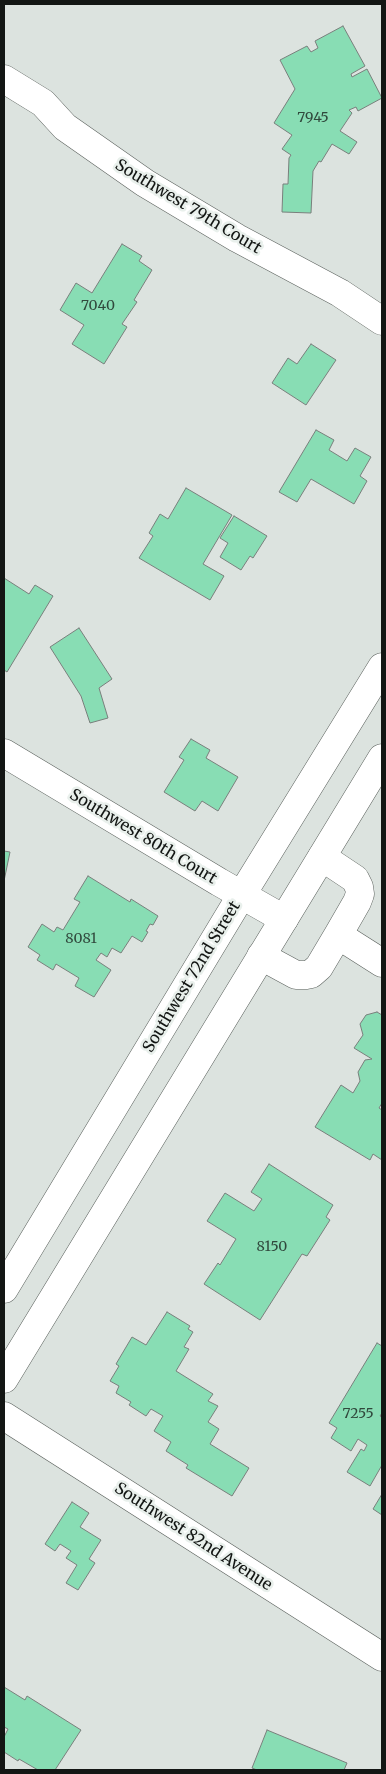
<!DOCTYPE html>
<style>
body{margin:0}
#map{position:relative;width:386px;height:1774px;overflow:hidden;background:#dce3df;font-family:Merriweather,serif}
canvas{display:block}
.frame{position:absolute;inset:0;border:5px solid #131614;pointer-events:none}
</style>
<div id="map">
<canvas width="386" height="1774"></canvas>
<div class="frame"></div>
</div>
<script>
const context = document.querySelector('canvas').getContext('2d');
context.lineJoin = 'round';
function paint(path, color) { context.fillStyle = color; context.fill(path, 'evenodd'); }
const shape = rows => new Path2D(rows.map(r => 'M' + r).join(''));
function strokePath(path, color, width, dash) { context.strokeStyle = color; context.lineWidth = width; context.lineCap = dash ? 'butt' : 'round'; context.setLineDash(dash || []); context.stroke(path); }
function drawText(font, color, halo, rows, align = 'center') {
  context.font = font + ' Merriweather,serif'; context.lineWidth = 5; context.setLineDash([]); context.textBaseline = 'middle'; context.strokeStyle = halo; context.fillStyle = color; for (const [text, x, y, turn = 0] of rows) {
    context.save(); context.translate(x, y); context.rotate((+turn || 0) * Math.PI / 180); context.textAlign = isNaN(turn) ? turn : align; if (halo) context.strokeText(text, 0, 0); context.fillText(text, 0, 0); context.restore();
  }
}
const building = shape([
 [343,26,365,66,351,74,352,77,367,69,382,98,358,111,356,107,349,110,352,113,340,131,357,142,349,154,332,144,321,162,319,161,313,171,311,213,282,212,283,184,288,184,289,158,291,155,282,149,292,135,274,123,295,89,280,60,307,46,311,52,318,48,315,41,343,26],
 [122,244,142,256,139,261,152,270,134,300,137,302,122,324,127,327,104,364,72,344,84,325,60,310,76,283,92,293,122,244],
 [311,344,336,360,306,405,272,383,288,358,297,364,311,344],
 [316,430,334,440,329,450,347,461,355,448,371,457,360,476,367,481,354,504,311,479,297,502,279,492,316,430],
 [186,488,232,515,203,564,224,576,210,600,139,558,153,536,149,533,160,514,168,519,186,488],
 [234,516,267,536,253,558,250,556,241,570,220,557,228,543,220,538,234,516],
 [4,578,29,594,35,585,53,596,7,672,4,670,4,578],
 [79,628,112,679,99,688,108,718,90,723,81,696,50,647,79,628],
 [191,739,210,750,206,758,238,777,218,811,202,801,195,811,164,792,184,760,179,757,191,739],
 [4,851,10,852,4,881,4,851],
 [88,876,130,902,131,899,158,916,153,925,150,924,146,931,148,932,142,942,132,936,121,953,112,948,107,957,101,953,96,960,111,970,94,997,75,986,79,978,56,964,53,970,37,960,40,955,28,947,42,924,54,932,57,927,63,930,80,902,74,899,88,876],
 [377,1012,382,1015,382,1103,379,1108,382,1110,382,1160,373,1154,370,1160,315,1127,341,1085,353,1093,360,1081,358,1072,365,1060,372,1059,354,1048,363,1035,360,1024,366,1015,377,1012],
 [269,1164,333,1205,326,1217,330,1220,307,1256,302,1254,260,1320,204,1284,218,1263,220,1265,236,1239,207,1221,225,1193,254,1211,262,1199,251,1192,269,1164],
 [167,1312,190,1326,188,1329,193,1332,184,1347,189,1349,176,1371,213,1394,208,1401,218,1406,208,1422,219,1429,210,1444,249,1468,232,1496,186,1468,188,1465,166,1451,171,1442,154,1431,163,1416,151,1409,146,1416,129,1405,131,1402,116,1393,119,1386,110,1381,119,1366,116,1364,132,1337,146,1345,167,1312],
 [377,1343,382,1346,382,1413,380,1416,382,1417,382,1465,370,1486,347,1472,361,1449,364,1451,367,1445,358,1439,351,1451,331,1438,337,1428,329,1423,377,1343],
 [382,1494,382,1515,373,1509,382,1494],
 [72,1502,89,1513,80,1527,101,1540,89,1559,95,1563,78,1590,66,1583,77,1565,66,1558,71,1551,60,1544,55,1551,45,1544,72,1502],
 [4,1687,25,1700,27,1696,81,1730,55,1770,38,1770,19,1759,18,1761,4,1752,4,1737,8,1729,4,1727,4,1687],
 [267,1730,347,1763,344,1770,257,1770,252,1768,267,1730]
]);
paint(building, '#88ddb4');
strokePath(building, '#797f7c', 1);
const street = shape([
 [4,79,43,103,65,127,145,183,237,238,340,293,382,321],
 [4,753,219,882,284,919],
 [338,935,382,963],
 [261,956,296,975,306,975,311,974,319,967,338,935,357,902,360,894,359,887,355,879,322,857],
 [4,1416,382,1657]
]);
const secondary = shape([
 [4,1289,241,896,382,667],
 [4,1379,382,758]
]);
strokePath(street, '#5b615d', 29);
strokePath(secondary, '#5b615d', 29);
strokePath(street, '#fff', 28);
strokePath(secondary, '#fff', 28);
drawText('14px', '#30483c', null, [
 ["7945",313,118],
 ["7040",98,306],
 ["8081",81,939],
 ["8150",272,1247],
 ["7255",358,1414]
]);
drawText('16px', '#131614', '#e9f0ec', [
 ["Southwest 79th Court",188,207,31],
 ["Southwest 80th Court",143,837,31],
 ["Southwest 72nd Street",192,977,-59],
 ["Southwest 82nd Avenue",193,1537,33]
]);
</script>
